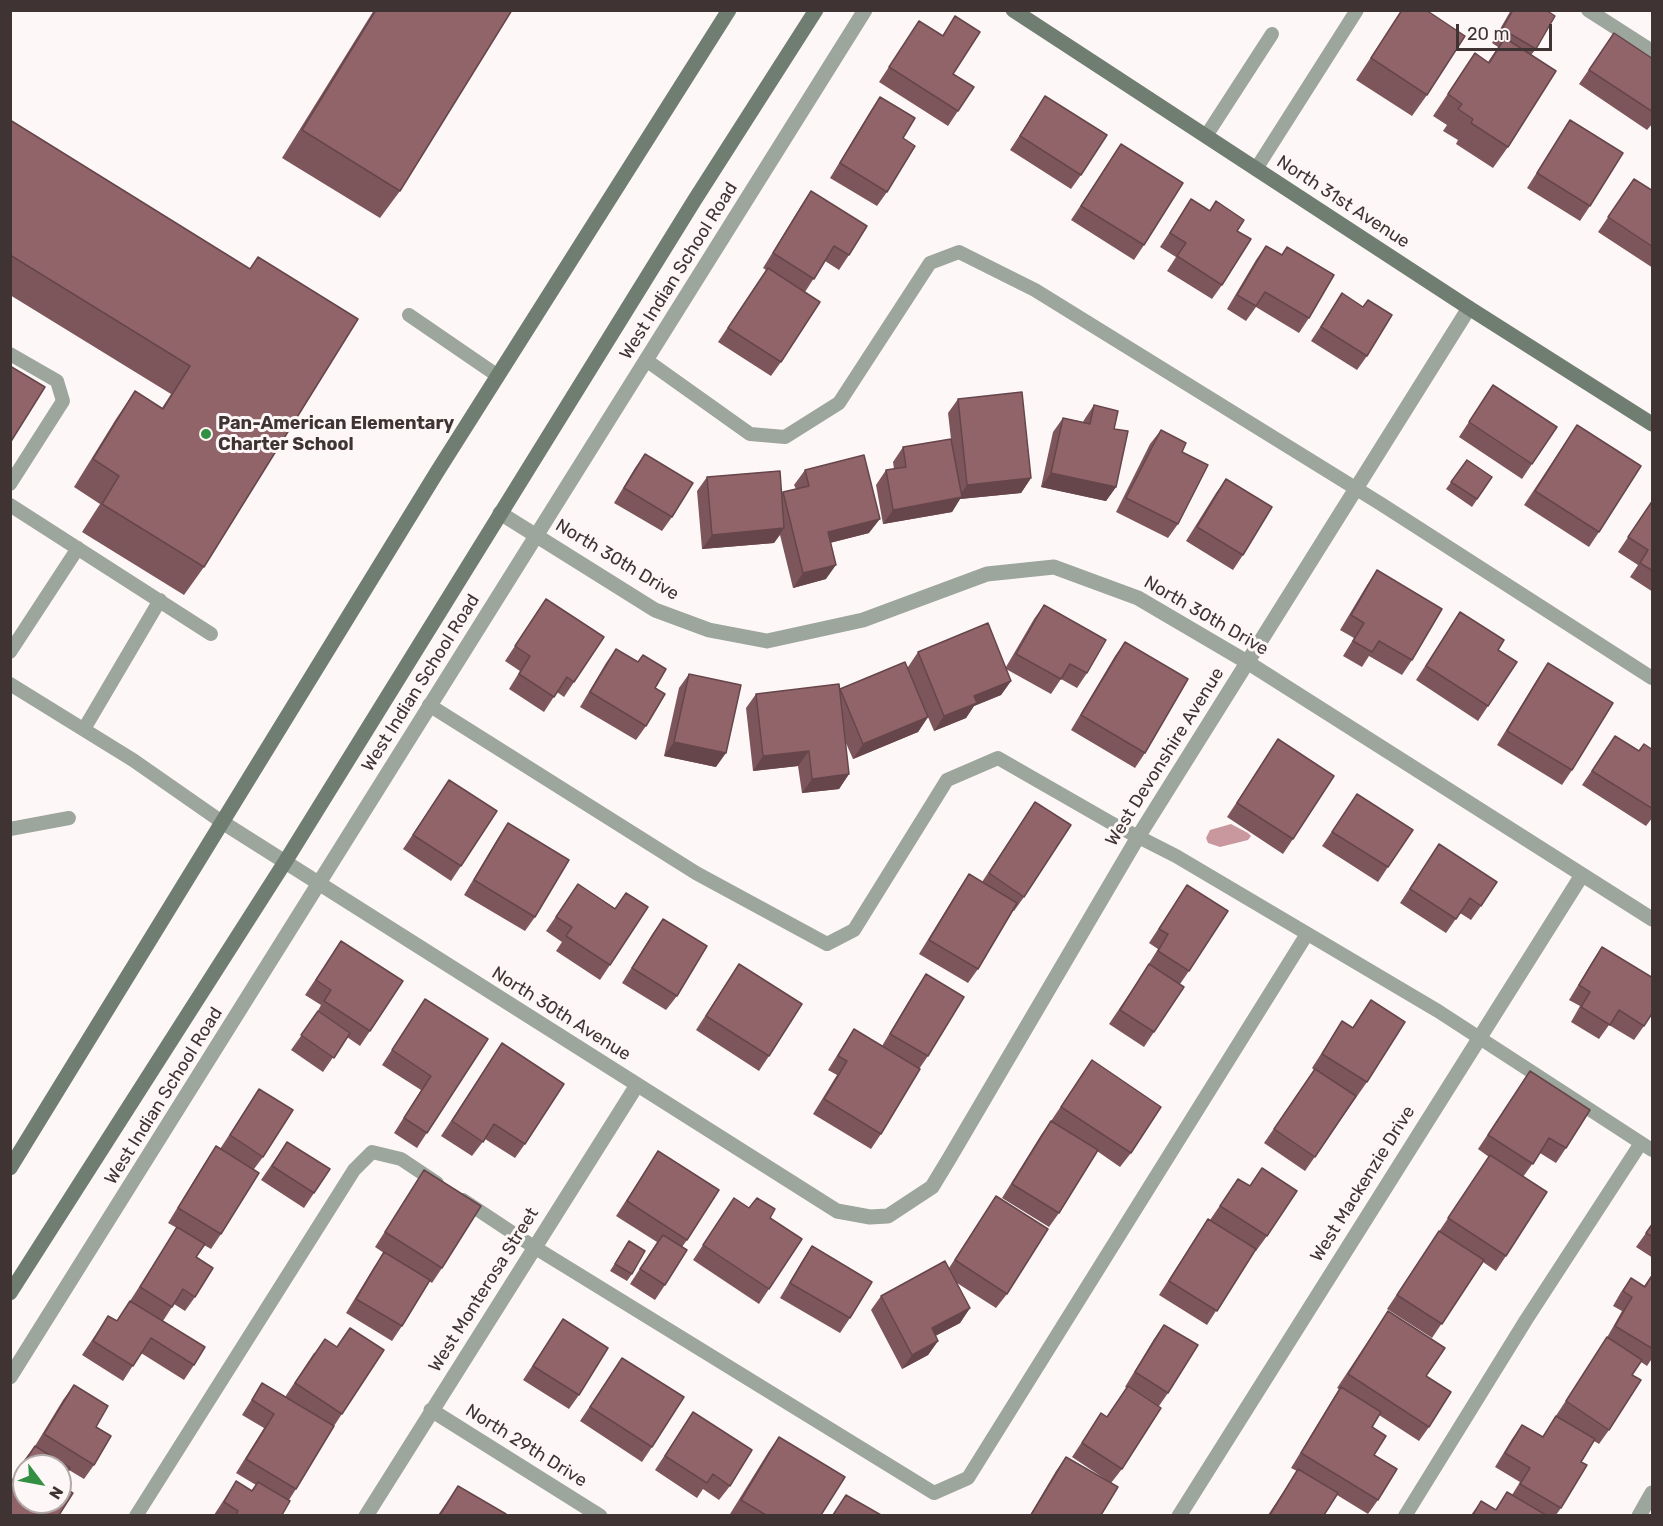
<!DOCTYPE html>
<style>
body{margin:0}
#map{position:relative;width:1663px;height:1526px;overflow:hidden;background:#fef7f7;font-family:Rubik,sans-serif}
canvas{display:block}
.frame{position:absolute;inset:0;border:12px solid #3f3334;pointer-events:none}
.north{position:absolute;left:12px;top:1454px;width:60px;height:60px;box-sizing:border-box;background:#fef7f7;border:2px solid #b2a9a9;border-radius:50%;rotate:122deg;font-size:16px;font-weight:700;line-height:24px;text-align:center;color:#3f3334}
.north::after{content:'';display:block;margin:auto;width:21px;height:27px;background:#339042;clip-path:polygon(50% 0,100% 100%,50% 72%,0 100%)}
.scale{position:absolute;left:1456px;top:24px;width:96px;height:27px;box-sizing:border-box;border:3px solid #3f3334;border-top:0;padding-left:8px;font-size:18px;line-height:21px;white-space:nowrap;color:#3f3334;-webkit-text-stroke:4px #fef7f7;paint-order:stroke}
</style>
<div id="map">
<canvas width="1663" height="1526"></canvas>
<div class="frame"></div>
<div class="north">N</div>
<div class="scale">20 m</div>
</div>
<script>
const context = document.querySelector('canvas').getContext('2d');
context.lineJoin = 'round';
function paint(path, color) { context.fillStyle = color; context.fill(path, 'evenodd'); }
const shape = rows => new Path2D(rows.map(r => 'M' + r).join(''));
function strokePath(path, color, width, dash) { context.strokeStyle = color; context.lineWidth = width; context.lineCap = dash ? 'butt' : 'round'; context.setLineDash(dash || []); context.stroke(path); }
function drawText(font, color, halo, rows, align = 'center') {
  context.font = font + ' Rubik,sans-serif'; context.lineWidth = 6; context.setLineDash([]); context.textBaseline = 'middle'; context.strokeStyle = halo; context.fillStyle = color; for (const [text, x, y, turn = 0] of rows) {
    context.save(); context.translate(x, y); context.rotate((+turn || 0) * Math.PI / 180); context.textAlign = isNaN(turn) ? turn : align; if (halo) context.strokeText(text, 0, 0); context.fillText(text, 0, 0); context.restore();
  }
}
paint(shape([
 [1231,824,1248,833,1251,836,1248,840,1220,847,1208,843,1206,838,1210,830]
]), '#c9989e');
strokePath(shape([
 [1588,10,1652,51],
 [1206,136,1272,34],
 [1256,169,1357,10],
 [409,315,498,376],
 [10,354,57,381,63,401,10,484],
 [646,360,750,434,785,437,839,403,930,263,959,252,1035,290,1381,504,1652,678],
 [10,505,211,634],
 [10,652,78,548],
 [10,684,133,760,222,822],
 [429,705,696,873,827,944,854,930,947,780,998,758,1113,824,1176,856,1438,1011,1652,1150],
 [84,729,160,600],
 [10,829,69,818],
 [463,1200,534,1247,934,1493,968,1478,1307,934],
 [136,1516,354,1170,372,1152,401,1159,437,1183],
 [1405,1516,1526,1320,1641,1143]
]), '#9ca69d', 14);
strokePath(shape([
 [500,513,655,610,709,630,767,641,863,620,987,574,1054,567,1138,598,1247,662,1652,919],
 [222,822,837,1211,870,1217,888,1216,932,1187,949,1159,1138,837,1469,308],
 [10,1377,865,10],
 [431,1410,600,1516],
 [366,1516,637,1085],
 [1179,1516,1582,875],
 [1639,1516,1652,1493]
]), '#9ca69d', 15);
strokePath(shape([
 [1013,10,1469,308,1652,424],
 [10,1168,437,472,729,10],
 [10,1293,285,862,694,201,816,10]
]), '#707e71', 15);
paint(shape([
 [374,10,512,10,400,191,380,218,282,158],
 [1402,10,1427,95,1412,116,1356,80],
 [1511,10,1546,10,1536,49,1531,55,1508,147,1493,168,1456,144,1458,140,1443,131,1447,125,1433,116,1475,53,1488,62,1498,47,1492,43],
 [955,16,953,74,958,111,948,126,879,82,919,21,942,36],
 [1614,33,1653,59,1653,123,1647,130,1579,84],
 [1045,96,1081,175,1071,189,1010,150],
 [880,97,903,138,887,192,877,206,830,178,870,112],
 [10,120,250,269,258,257,204,567,184,595,82,532,100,504,74,487,116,419,135,391,162,408,171,394,10,295],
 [1570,120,1590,206,1580,221,1527,188],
 [1121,144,1144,245,1134,260,1071,220],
 [1634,179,1653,191,1653,268,1598,232],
 [811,191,849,255,839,270,825,261,805,292,781,362,771,376,718,342,766,270,763,268,801,206],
 [1191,199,1209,211,1216,201,1237,231,1222,285,1212,299,1167,271,1176,257,1160,247],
 [1266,246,1282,255,1287,247,1309,318,1299,333,1256,307,1246,321,1227,309,1256,260],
 [1342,293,1367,356,1357,370,1311,341],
 [1493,385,1532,464,1522,479,1459,437],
 [958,399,1031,478,1021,493,960,499,952,512,883,524,876,485,886,470,894,469,893,462,903,447,951,439,948,413],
 [1094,405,1114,429,1116,487,1106,501,1041,487,1053,432,1063,418,1083,422,1084,420],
 [1577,425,1599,532,1589,547,1524,505],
 [1161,430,1182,452,1178,524,1168,538,1116,512,1150,444],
 [645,454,672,517,662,531,614,503,635,468],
 [1467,460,1492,477,1472,507,1446,489],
 [805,470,869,533,830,543,826,579,793,588,780,535,774,543,702,549,697,491,707,477,782,494,783,492,796,489,794,485],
 [1226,479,1243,555,1233,570,1186,541,1216,493],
 [1653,500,1653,592,1630,577,1638,565,1618,552],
 [1377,570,1412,660,1402,675,1369,656,1362,667,1343,656,1354,638,1340,630,1367,585],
 [546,599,574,682,564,697,557,692,544,712,509,689,520,671,505,661],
 [1044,605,1087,673,1077,688,1061,679,1051,694,1006,669,1011,681,1001,695,974,706,966,718,934,731,928,717,918,732,853,759,845,741,849,774,839,789,802,793,798,766,753,771,746,708,756,694,840,690,908,667,918,652,1006,667,1034,619],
 [1460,612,1498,650,1488,706,1478,721,1416,680],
 [1125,642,1145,753,1135,768,1071,730,1115,656],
 [616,649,646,726,636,740,580,707,606,663],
 [1548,663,1572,770,1562,785,1497,745,1538,678],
 [689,674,716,767,664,756,679,688],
 [1615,736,1639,751,1653,750,1653,817,1646,826,1582,785],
 [1278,739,1293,839,1283,854,1227,817],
 [449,780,461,866,451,881,403,849],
 [1357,794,1388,867,1378,882,1322,846],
 [1035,802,1024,897,1014,911,1013,911,978,969,968,983,919,954,959,889,969,874,982,882],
 [508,823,535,917,525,931,464,895,498,838],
 [1439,844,1481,906,1471,920,1460,913,1446,933,1400,903],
 [578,884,615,908,610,965,600,980,556,951,562,942,546,931],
 [1187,885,1189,971,1180,984,1154,1032,1144,1047,1109,1024,1148,966,1148,965,1158,949,1149,943],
 [663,919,677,996,666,1010,622,983,653,933],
 [341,941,370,1031,360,1046,347,1037,323,1072,291,1050,315,1016,321,1005,305,995],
 [1602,947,1644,1026,1634,1040,1609,1025,1599,1039,1571,1022,1580,1006,1569,1000,1592,962],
 [739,964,769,1056,759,1071,696,1030],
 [926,974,928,1056,919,1069,881,1134,871,1149,813,1114,837,1075,828,1070,844,1044,854,1029,882,1046,916,989],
 [425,999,488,1039,417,1148,394,1133,421,1090,382,1065],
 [1371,1000,1367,1082,1305,1171,1264,1143,1314,1070,1312,1068,1342,1021,1352,1028],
 [502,1043,525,1144,515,1158,485,1139,472,1156,441,1136],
 [1092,1060,1131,1153,1120,1167,1097,1151,1059,1213,1049,1227,1002,1198,1041,1135,1051,1121],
 [1530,1071,1566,1148,1556,1163,1540,1153,1523,1177,1506,1256,1496,1271,1483,1262,1432,1338,1387,1309,1489,1157,1478,1149],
 [259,1089,263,1157,254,1169,221,1234,211,1249,204,1245,196,1257,195,1297,185,1311,174,1304,163,1321,194,1365,184,1380,141,1353,123,1381,82,1355,108,1316,117,1321,130,1301,177,1228,168,1223,206,1161,216,1146,220,1149],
 [287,1142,314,1193,304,1208,261,1180],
 [658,1151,687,1240,682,1247,665,1285,655,1300,630,1284,657,1242,616,1216],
 [1262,1168,1267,1236,1256,1251,1255,1250,1207,1325,1159,1295,1198,1234,1208,1219,1210,1220,1238,1179,1250,1186],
 [424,1170,442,1268,432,1283,429,1281,402,1326,392,1341,346,1313,374,1267,384,1253,375,1247],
 [996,1196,1007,1294,996,1308,957,1283,970,1308,960,1323,935,1336,938,1341,928,1355,902,1369,871,1310,881,1296,949,1268],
 [749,1208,770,1218,769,1289,759,1304,693,1260,724,1213],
 [1653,1223,1653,1258,1636,1247],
 [629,1241,632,1274,627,1281,610,1271],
 [812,1246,850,1318,840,1333,780,1298,802,1261],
 [1653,1273,1653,1357,1647,1366,1641,1362,1632,1375,1609,1430,1599,1444,1594,1441,1581,1462,1561,1508,1556,1515,1471,1515,1481,1501,1495,1510,1507,1492,1512,1495,1520,1482,1495,1467,1512,1439,1522,1425,1542,1437,1605,1341,1622,1311,1613,1306,1621,1292,1631,1278,1644,1286],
 [1388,1311,1426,1376,1429,1427,1419,1441,1379,1415,1372,1427,1378,1500,1368,1514,1337,1495,1324,1515,1268,1515,1297,1471,1291,1468,1331,1402,1339,1389,1337,1388],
 [563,1319,579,1395,569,1409,523,1380],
 [1164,1325,1168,1393,1159,1406,1122,1469,1111,1483,1072,1457,1101,1413,1107,1417,1127,1388,1125,1387,1154,1339],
 [350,1328,384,1350,334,1426,296,1489,289,1500,282,1515,214,1515,236,1481,251,1491,256,1485,236,1473,264,1428,242,1415,262,1383,285,1397,314,1353,337,1347],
 [622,1358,652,1447,642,1462,580,1421],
 [74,1385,96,1427,94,1465,84,1479,69,1470,60,1484,59,1515,10,1515,10,1483,24,1460,35,1446,63,1400],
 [693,1412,730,1486,719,1500,703,1489,697,1498,655,1470],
 [779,1437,821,1515,732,1515,730,1514,769,1451],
 [1066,1457,1101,1515,1030,1515,1056,1471],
 [458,1486,505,1515,438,1515]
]), '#7d565b');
paint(shape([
 [1051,473,1116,487,1106,501,1041,487],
 [1031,478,1021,493,960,499,952,512,883,524,893,510,958,498,967,485],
 [880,519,869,533,817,546,828,532],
 [784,528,774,543,702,549,712,535],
 [836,565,826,579,793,588,803,573],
 [1011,681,1001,695,974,706,966,718,934,731,944,716,974,696],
 [928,717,918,732,853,759,863,744],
 [674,742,726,753,716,767,664,756],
 [809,751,798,766,753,771,763,756],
 [849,774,839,789,802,793,812,779],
 [970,1308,960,1323,922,1343,932,1328],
 [938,1341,928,1355,902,1369,912,1355]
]), '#66464a');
const building = shape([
 [376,10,512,10,400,191,302,130,376,10],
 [1402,10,1426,10,1465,36,1427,95,1371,58,1402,10],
 [1513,10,1546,10,1555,16,1536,49,1502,29,1513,10],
 [955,16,980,32,953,74,974,87,958,111,889,67,919,21,943,36,955,16],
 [1614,33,1653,59,1653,112,1589,70,1614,33],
 [1505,38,1556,71,1508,147,1471,123,1473,119,1458,109,1462,104,1448,94,1475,53,1489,63,1505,38],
 [1045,96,1107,135,1081,175,1020,136,1045,96],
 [880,97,915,118,903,138,915,146,887,192,840,163,880,97],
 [10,120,250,269,258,257,358,319,204,567,102,504,119,476,93,459,135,391,163,409,190,366,10,255,10,120],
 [1570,120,1623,153,1590,206,1537,173,1570,120],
 [1121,144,1183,183,1144,245,1081,206,1121,144],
 [1634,179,1653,191,1653,247,1608,217,1634,179],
 [811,191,867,226,849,255,834,246,814,279,773,253,811,191],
 [1191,199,1210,211,1216,201,1244,220,1237,231,1251,239,1222,285,1177,256,1186,243,1170,233,1191,199],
 [1266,246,1282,255,1287,247,1334,275,1309,318,1265,292,1256,306,1237,295,1266,246],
 [768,268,820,302,781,362,728,328,768,268],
 [1342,293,1363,307,1368,300,1392,315,1367,356,1321,327,1342,293],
 [10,366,45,387,10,443,10,366],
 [1493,385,1557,427,1532,464,1469,422,1493,385],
 [1022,392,1031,478,967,485,958,399,1022,392],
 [1094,405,1118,411,1114,429,1128,431,1116,487,1051,473,1063,418,1090,424,1094,405],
 [1577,425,1641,466,1599,532,1535,491,1577,425],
 [1161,430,1186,443,1182,452,1208,465,1178,524,1126,498,1161,430],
 [951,439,962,497,893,510,886,470,906,467,903,447,951,439],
 [645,454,693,483,672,517,624,488,645,454],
 [864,455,880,519,828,532,836,565,803,573,783,492,809,486,805,470,864,455],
 [1467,460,1492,477,1477,499,1451,482,1467,460],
 [780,471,784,528,712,535,707,477,780,471],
 [1226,479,1272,507,1243,555,1197,527,1226,479],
 [1653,500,1653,571,1640,563,1648,550,1628,537,1653,500],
 [1377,570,1442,609,1412,660,1379,641,1372,652,1353,641,1364,623,1351,615,1377,570],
 [546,599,604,637,574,682,567,677,554,697,519,674,530,656,515,646,546,599],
 [1044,605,1106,640,1087,673,1070,664,1061,679,1016,654,1044,605],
 [1460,612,1504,640,1498,650,1517,662,1488,706,1426,666,1460,612],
 [988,623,1011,681,974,696,977,703,944,716,918,652,988,623],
 [1125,642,1188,679,1145,753,1081,715,1125,642],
 [616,649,638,662,643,655,666,669,655,688,665,694,646,726,590,692,616,649],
 [905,662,928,717,863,744,840,689,905,662],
 [1548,663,1613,703,1572,770,1507,731,1548,663],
 [689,674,741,685,726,753,674,742,689,674],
 [839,684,849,774,812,779,809,751,763,756,756,694,839,684],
 [1615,736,1639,751,1644,744,1653,750,1653,809,1592,771,1615,736],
 [1278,739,1334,776,1293,839,1237,803,1278,739],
 [449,780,497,811,461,866,413,835,449,780],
 [1357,794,1413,830,1388,867,1332,832,1357,794],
 [1035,802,1071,825,1024,897,989,873,1035,802],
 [508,823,569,860,535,917,474,880,508,823],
 [1439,844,1497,882,1481,906,1470,898,1456,919,1410,889,1439,844],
 [969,874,1017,903,978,969,929,940,969,874],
 [578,884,615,909,626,893,648,907,610,965,566,936,572,927,556,917,578,884],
 [1187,885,1228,911,1189,971,1158,951,1168,934,1159,929,1187,885],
 [663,919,707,946,677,996,632,968,663,919],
 [341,941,403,981,370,1031,324,1001,331,990,316,980,341,941],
 [1602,947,1653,978,1653,1012,1644,1026,1619,1010,1610,1025,1581,1007,1590,992,1579,985,1602,947],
 [739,964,802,1004,769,1056,706,1016,739,964],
 [1149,964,1184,987,1154,1032,1120,1010,1149,964],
 [926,974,964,997,928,1056,890,1034,926,974],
 [425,999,488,1039,427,1133,404,1118,431,1076,392,1050,425,999],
 [1371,1000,1405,1022,1367,1082,1322,1054,1342,1021,1353,1028,1371,1000],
 [318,1011,350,1033,334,1058,301,1035,318,1011],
 [854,1029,920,1069,881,1134,824,1099,847,1061,838,1056,854,1029],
 [502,1043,564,1084,525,1144,494,1124,483,1142,452,1121,502,1043],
 [1092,1060,1161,1107,1131,1153,1061,1107,1092,1060],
 [1315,1069,1356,1096,1315,1157,1274,1129,1315,1069],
 [1530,1071,1590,1110,1566,1148,1549,1138,1533,1164,1488,1135,1530,1071],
 [259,1089,293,1110,263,1157,230,1135,259,1089],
 [1051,1121,1098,1150,1059,1213,1012,1184,1051,1121],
 [287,1142,330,1169,314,1193,272,1166,287,1142],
 [216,1146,259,1173,221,1234,178,1208,216,1146],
 [658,1151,719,1190,687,1240,627,1201,658,1151],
 [1490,1155,1547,1192,1506,1256,1448,1218,1490,1155],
 [1262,1168,1297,1191,1267,1236,1220,1206,1238,1179,1250,1186,1262,1168],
 [424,1170,481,1206,442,1268,385,1232,424,1170],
 [996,1196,1048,1229,1007,1294,955,1260,996,1196],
 [734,1198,749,1208,757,1198,775,1209,770,1218,802,1239,769,1289,703,1245,734,1198],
 [1208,1219,1256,1249,1217,1311,1169,1281,1208,1219],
 [1653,1223,1653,1237,1646,1233,1653,1223],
 [177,1227,205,1244,196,1257,213,1268,195,1297,183,1289,172,1307,140,1287,177,1227],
 [1439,1231,1484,1260,1442,1324,1397,1295,1439,1231],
 [663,1235,687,1250,665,1285,640,1269,663,1235],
 [629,1241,645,1251,632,1274,615,1264,629,1241],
 [812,1246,872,1282,850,1318,790,1283,812,1246],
 [384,1252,430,1280,402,1326,356,1299,384,1252],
 [945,1261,970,1308,932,1328,938,1341,912,1355,881,1296,945,1261],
 [1653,1274,1653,1349,1615,1326,1632,1297,1623,1291,1631,1278,1645,1287,1653,1274],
 [130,1301,205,1347,194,1365,151,1338,133,1366,93,1341,108,1316,117,1321,130,1301],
 [1388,1311,1445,1348,1426,1376,1451,1392,1429,1427,1348,1374,1388,1311],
 [563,1319,608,1348,579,1395,533,1366,563,1319],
 [1164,1325,1198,1345,1168,1393,1135,1372,1164,1325],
 [350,1328,384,1350,342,1414,295,1383,325,1339,337,1347,350,1328],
 [1607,1337,1642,1360,1632,1375,1641,1380,1609,1430,1566,1401,1607,1337],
 [622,1358,684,1397,652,1447,590,1407,622,1358],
 [262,1383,334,1426,296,1489,246,1459,274,1414,252,1400,262,1383],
 [74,1385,108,1406,96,1427,111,1436,94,1465,44,1434,74,1385],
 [1128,1386,1161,1408,1122,1469,1082,1443,1101,1413,1107,1417,1128,1386],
 [1341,1387,1381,1412,1372,1427,1386,1436,1374,1455,1397,1469,1378,1500,1301,1453,1341,1387],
 [693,1412,752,1450,730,1486,713,1474,707,1483,665,1456,693,1412],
 [1556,1416,1595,1439,1581,1462,1587,1465,1561,1508,1520,1484,1530,1468,1505,1453,1522,1425,1543,1437,1556,1416],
 [779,1437,845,1477,821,1515,766,1515,741,1500,779,1437],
 [35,1446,70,1468,60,1484,60,1466,24,1466,24,1502,60,1502,60,1484,73,1493,59,1515,44,1515,40,1513,39,1515,10,1515,10,1484,35,1446],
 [1066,1457,1118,1487,1101,1515,1031,1515,1066,1457],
 [1298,1469,1338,1493,1324,1515,1270,1515,1298,1469],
 [236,1481,252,1491,258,1482,290,1501,282,1515,236,1515,238,1511,224,1502,236,1481],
 [458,1486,506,1514,505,1515,440,1515,458,1486],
 [1507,1492,1546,1515,1473,1515,1481,1501,1496,1510,1507,1492],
 [846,1495,881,1515,833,1515,846,1495]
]);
paint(building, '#91646a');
strokePath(building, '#66464a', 1.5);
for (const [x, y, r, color] of [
 [206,434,6,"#339042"]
]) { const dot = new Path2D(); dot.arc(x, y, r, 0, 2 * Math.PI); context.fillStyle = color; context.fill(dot); strokePath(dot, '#fef7f7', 2); }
drawText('18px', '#3f3334', '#fef7f7', [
 ["North 31st Avenue",1343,202,33],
 ["West Indian School Road",679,271,-58],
 ["North 30th Drive",617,560,31],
 ["North 30th Drive",1206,616,30],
 ["West Indian School Road",421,683,-58],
 ["West Devonshire Avenue",1165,757,-58],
 ["North 30th Avenue",561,1014,32],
 ["West Indian School Road",164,1096,-58],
 ["West Mackenzie Drive",1363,1184,-58],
 ["West Monterosa Street",484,1290,-58],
 ["North 29th Drive",526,1446,32]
]);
drawText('bold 18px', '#3f3334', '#fef7f7', [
 ["Pan-American Elementary",218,424],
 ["Charter School",218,445]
], 'left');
</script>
